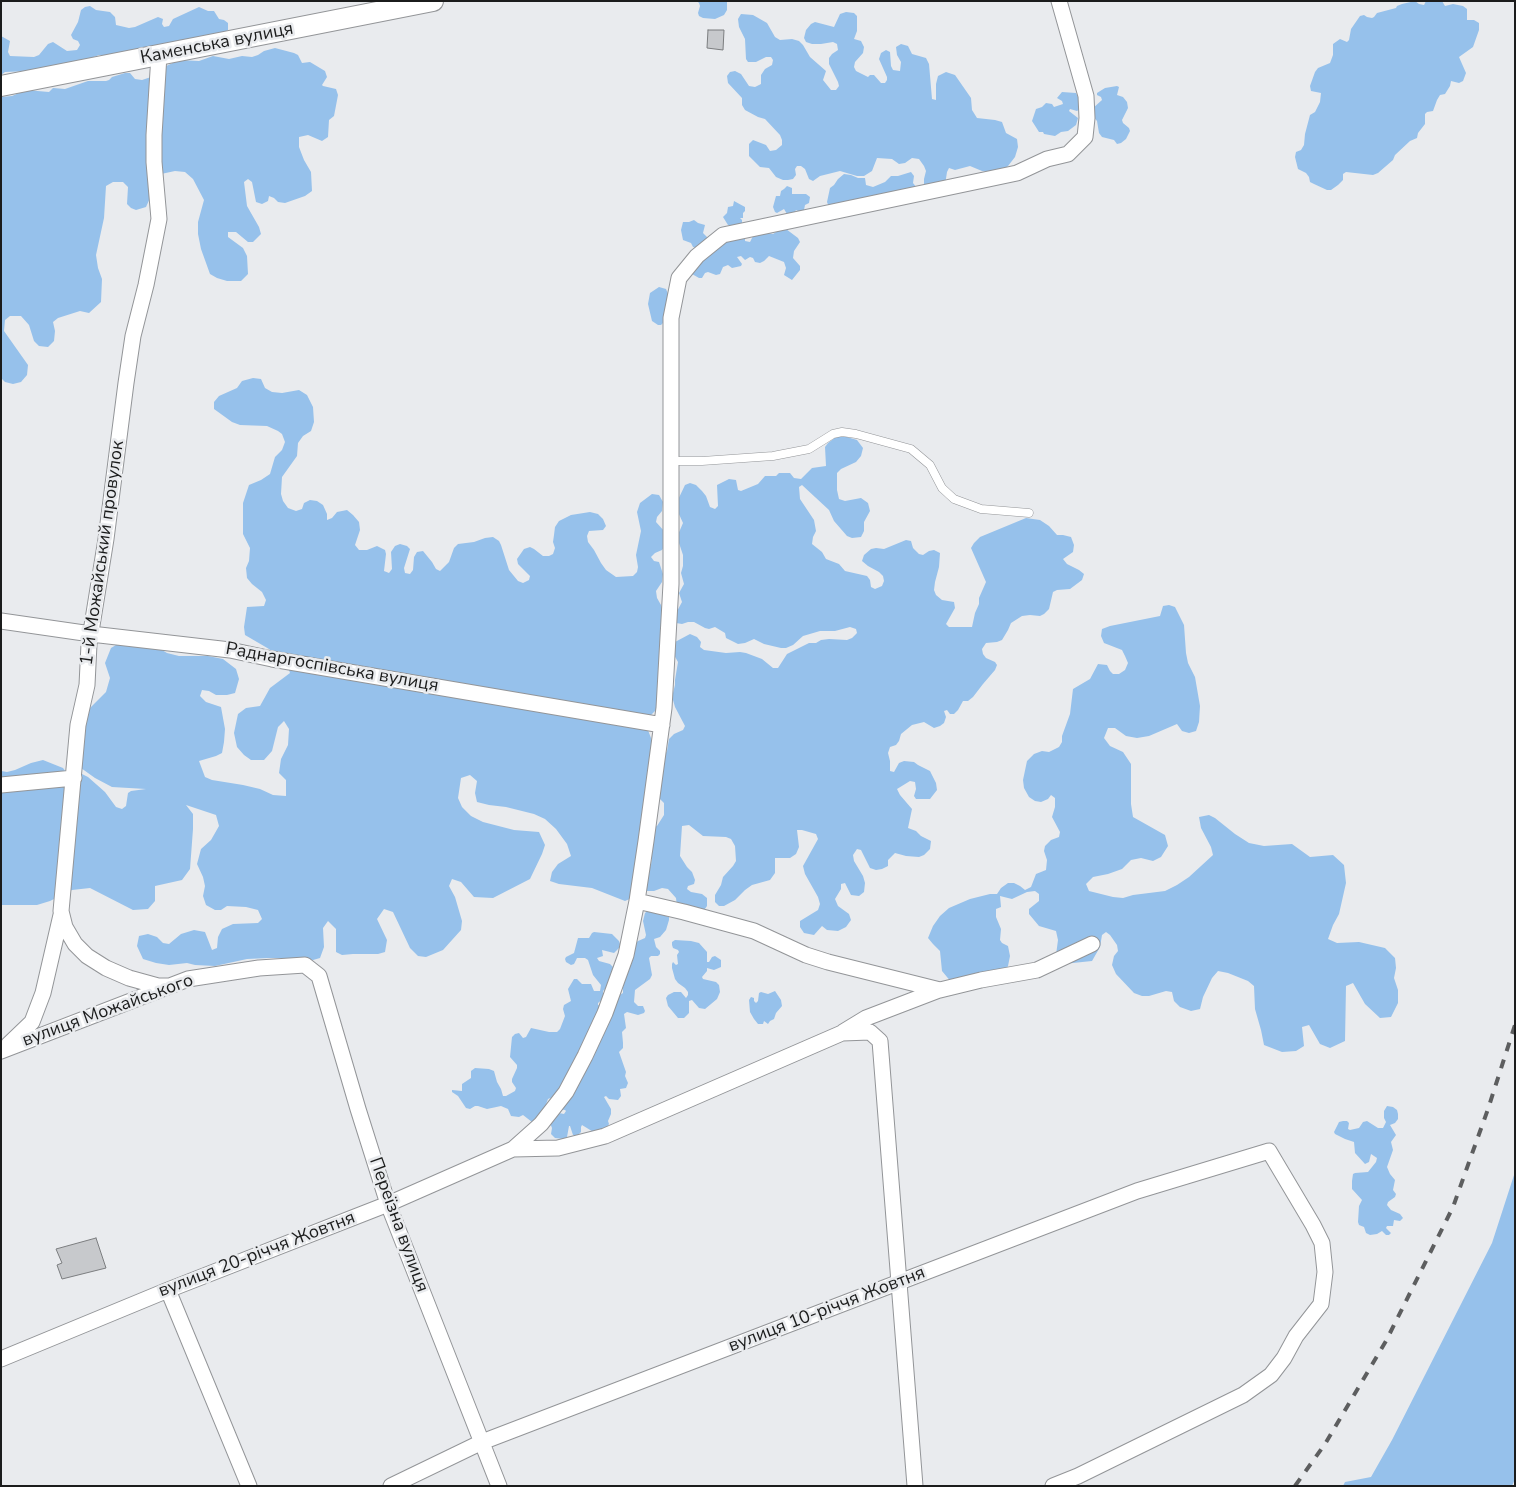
<!DOCTYPE html>
<meta charset="utf-8">
<style>
body{margin:0}
#map{position:relative;width:1516px;height:1487px;overflow:hidden;background:#e9ebee;font-family:"Nunito Sans",sans-serif}
canvas{display:block}
.frame{position:absolute;inset:0;border:2px solid #1b1c1c;pointer-events:none}
</style>
<div id="map">
<canvas width="1516" height="1487"></canvas>
<div class="frame"></div>
</div>
<script>
const context = document.querySelector('canvas').getContext('2d');
context.lineJoin = 'round';
function paint(path, color) { context.fillStyle = color; context.fill(path, 'evenodd'); }
const shape = rows => new Path2D(rows.map(r => 'M' + r).join(''));
function strokePath(path, color, width, dash) { context.strokeStyle = color; context.lineWidth = width; context.lineCap = dash ? 'butt' : 'round'; context.setLineDash(dash || []); context.stroke(path); }
function drawText(font, color, halo, rows, align = 'center') {
  context.font = font + ' "Nunito Sans",sans-serif'; context.lineWidth = 5; context.setLineDash([]); context.textBaseline = 'middle'; context.strokeStyle = halo; context.fillStyle = color; for (const [text, x, y, turn = 0] of rows) {
    context.save(); context.translate(x, y); context.rotate((+turn || 0) * Math.PI / 180); context.textAlign = isNaN(turn) ? turn : align; if (halo) context.strokeText(text, 0, 0); context.fillText(text, 0, 0); context.restore();
  }
}
paint(shape([
 [697,1,727,1,727,10,724,15,715,19,703,18,699,16,698,13,700,6,699,3],
 [1415,1,1419,4,1424,5,1426,1,1442,1,1445,6,1453,4,1463,6,1467,9,1467,20,1474,20,1479,23,1479,30,1473,47,1459,57,1466,73,1463,81,1459,83,1451,81,1450,86,1445,94,1440,95,1437,100,1433,111,1427,112,1425,114,1425,124,1418,133,1417,138,1410,141,1395,155,1393,160,1378,173,1373,175,1346,172,1343,174,1343,180,1338,185,1331,190,1327,190,1314,184,1310,182,1309,177,1306,173,1298,169,1295,157,1296,152,1301,150,1304,145,1305,134,1310,115,1315,112,1320,102,1321,93,1311,91,1310,86,1315,72,1318,68,1330,63,1333,55,1333,44,1340,39,1347,42,1349,40,1351,29,1360,16,1364,15,1367,17,1372,18,1374,17,1377,13,1396,8,1397,6,1402,4],
 [90,6,96,10,110,12,115,17,116,25,129,28,135,27,158,17,163,19,162,24,164,27,169,26,173,19,199,7,208,11,214,11,219,19,224,20,228,23,228,30,223,33,106,56,99,55,80,62,29,71,5,72,1,75,1,36,10,41,8,52,10,56,34,57,39,55,48,44,53,42,67,51,77,50,80,45,78,41,73,39,71,35,78,22,81,10,85,7],
 [846,12,854,13,857,16,857,31,854,39,861,41,864,47,863,53,855,62,854,67,856,71,868,77,870,75,874,75,881,83,885,83,887,80,887,77,879,59,881,53,886,50,890,52,891,66,893,70,900,71,901,62,897,55,896,47,901,44,908,46,912,54,926,58,929,64,932,99,936,100,936,84,938,76,946,72,955,75,971,98,972,110,977,118,995,120,1002,122,1006,133,1017,139,1018,147,1015,157,1008,166,1001,172,992,172,982,171,970,166,955,170,949,168,947,172,945,185,924,187,924,179,926,171,924,166,919,159,912,158,905,163,899,164,892,159,877,158,872,171,864,176,857,176,840,171,820,176,813,181,809,179,805,169,801,166,797,166,795,169,796,175,793,179,788,180,783,180,776,177,769,168,760,167,749,156,749,144,753,140,766,145,770,151,776,150,782,145,782,140,780,135,765,119,758,117,745,110,742,105,742,98,728,83,727,76,730,72,735,71,741,74,749,86,755,87,761,84,761,75,765,69,772,65,773,60,771,57,766,57,756,62,748,62,746,59,745,39,739,27,738,19,741,14,753,15,767,23,775,37,780,40,792,39,799,41,803,45,810,57,826,71,823,80,831,90,836,90,839,86,838,82,829,64,829,58,832,54,838,50,837,44,833,42,821,44,812,44,806,42,804,38,806,30,811,24,815,22,834,27,840,14],
 [275,48,294,53,298,55,302,63,310,62,325,71,327,77,322,85,323,86,336,89,338,95,334,116,329,120,328,137,322,141,308,135,299,137,299,147,304,160,311,172,312,191,305,196,285,203,278,202,274,198,269,196,268,201,262,204,256,202,252,182,248,179,244,182,247,206,259,227,261,234,253,242,248,242,236,232,228,232,228,237,243,248,247,256,248,274,241,281,227,281,217,278,210,274,201,249,198,234,198,222,204,200,193,179,185,172,175,171,161,174,146,207,136,210,131,208,127,204,128,187,123,182,113,182,106,186,104,218,96,255,98,268,102,279,101,302,89,313,80,311,58,318,53,322,55,331,54,341,48,347,39,346,34,341,29,325,21,316,10,316,5,320,4,331,28,365,27,375,21,382,13,384,5,382,1,378,1,97,12,96,26,90,49,92,53,88,65,89,88,81,106,81,109,80,112,77,125,73,130,73,135,79,142,80,151,77,162,68,179,60,199,61,213,56,229,59,242,56,252,57,258,55,264,51],
 [1117,86,1119,87,1117,95,1123,97,1127,102,1128,108,1122,120,1123,123,1129,128,1130,131,1126,139,1121,143,1117,144,1114,140,1102,137,1099,133,1097,121,1091,114,1092,109,1102,100,1101,97,1097,95,1097,93,1105,88],
 [1062,92,1076,93,1078,97,1080,96,1080,109,1077,111,1070,109,1069,111,1078,118,1076,125,1068,131,1061,132,1055,136,1044,134,1043,132,1039,132,1032,121,1036,109,1042,107,1046,103,1052,104,1054,107,1063,104,1062,101,1057,98],
 [911,172,914,176,913,183,917,188,829,207,827,202,830,188,834,185,838,179,844,174,851,175,858,178,865,178,866,185,873,187,885,182,891,176,898,176],
 [787,186,792,188,792,194,806,194,810,197,809,203,805,205,804,210,800,212,796,210,793,215,787,214,784,209,777,213,775,212,773,207,776,196,780,196,781,191,784,189],
 [734,201,745,207,745,211,743,213,743,218,740,218,742,220,742,223,734,226,728,225,723,217,727,213,728,207,733,206],
 [694,220,698,223,705,225,703,233,708,238,697,248,693,247,691,243,683,240,681,230,683,222,689,222],
 [786,229,798,238,800,242,794,251,793,258,800,266,800,270,792,280,784,275,786,268,784,262,769,256,764,261,760,263,755,262,753,258,750,257,745,260,741,256,737,257,742,264,741,266,732,268,728,265,723,267,720,274,716,275,708,272,705,273,702,278,699,278,692,274,696,266,721,242,745,238,745,241,750,242,753,236,764,232,773,234,779,230],
 [659,287,666,289,669,296,666,319,663,319,663,323,661,325,658,325,652,321,648,304,650,293],
 [253,378,261,379,265,388,272,392,282,393,299,390,307,395,313,407,314,422,311,431,303,436,298,443,297,456,282,477,281,494,283,501,288,508,296,511,302,509,304,503,310,500,317,501,323,505,327,514,327,520,332,518,337,512,347,510,353,515,359,522,360,530,355,545,359,550,367,550,377,546,385,550,386,554,384,571,389,573,392,569,391,552,395,546,400,544,407,546,410,549,404,568,405,573,410,574,413,570,414,557,417,552,423,551,432,562,436,569,440,571,449,562,454,548,458,544,474,542,485,538,493,537,499,541,501,545,509,570,518,581,523,583,529,580,530,576,518,564,517,559,524,549,530,547,534,549,543,556,549,556,553,554,555,548,553,542,554,535,555,527,559,521,571,515,590,512,598,514,603,519,606,526,603,530,589,531,587,536,588,542,594,550,601,563,606,570,616,577,633,576,637,572,638,567,636,555,641,531,637,512,640,503,652,494,659,495,663,502,662,511,657,517,656,522,665,532,665,546,662,550,655,553,651,557,654,561,659,562,663,574,662,582,656,591,657,598,661,605,664,617,658,708,650,716,646,725,651,738,652,753,645,809,640,828,641,842,632,898,625,901,592,888,559,884,550,881,552,872,558,864,571,856,567,844,556,829,545,819,534,814,506,807,489,805,477,802,475,793,477,781,470,775,461,778,458,798,462,807,471,816,483,822,514,830,539,832,545,845,542,854,530,879,493,898,474,897,461,882,452,879,449,886,455,897,462,921,461,930,443,950,426,957,418,956,410,948,393,912,384,909,377,919,387,940,385,952,378,954,353,954,342,955,336,952,336,929,328,921,323,928,324,947,320,958,313,960,302,958,268,958,247,959,215,966,195,965,187,963,169,965,156,963,143,959,137,946,139,936,148,934,157,937,163,943,169,944,181,934,194,930,205,932,212,950,217,948,218,937,222,929,233,924,258,923,262,919,258,910,246,907,227,906,221,910,215,910,206,905,203,896,205,886,203,877,197,864,201,849,211,840,219,826,216,815,186,805,193,814,193,829,190,869,182,880,155,886,155,901,148,909,133,910,90,888,72,890,50,901,37,905,1,905,1,771,7,772,15,770,31,763,43,760,63,768,66,772,82,774,88,777,105,792,116,807,122,809,126,806,128,793,131,791,146,789,112,787,95,778,81,768,86,720,89,709,106,692,110,678,105,663,111,648,121,642,157,647,167,653,179,656,208,656,223,659,236,669,239,679,235,693,227,695,216,695,209,691,202,690,200,696,206,702,221,707,225,729,224,742,222,753,216,756,199,761,205,777,212,780,243,785,260,789,273,795,286,796,286,780,279,773,281,759,288,745,289,729,284,721,278,727,272,751,264,760,251,760,244,755,237,747,234,733,238,714,246,708,260,706,270,688,290,673,287,664,269,649,245,635,244,627,247,607,264,606,266,600,262,592,252,584,247,578,246,568,249,561,250,548,243,534,243,503,249,485,261,480,270,474,275,457,282,450,285,442,282,434,278,431,267,426,240,425,232,422,214,409,214,402,219,396,237,388,242,381],
 [836,437,847,437,857,440,863,448,861,456,856,462,841,469,837,473,837,490,839,499,845,501,861,498,868,503,870,511,864,522,864,531,861,537,852,538,847,536,834,521,829,510,802,485,799,487,800,499,814,520,816,531,813,537,812,544,822,552,826,559,839,564,845,571,867,576,870,580,871,587,875,589,882,586,884,581,883,576,879,572,868,566,862,561,864,555,871,549,876,548,884,549,906,540,911,541,913,548,919,554,923,555,929,551,934,550,940,553,939,567,935,582,934,590,936,595,942,600,954,602,955,608,946,624,949,627,972,627,975,613,979,604,979,598,986,582,971,548,974,543,980,537,1026,518,1040,520,1049,526,1057,535,1063,535,1071,537,1074,545,1073,552,1063,559,1067,564,1079,570,1084,574,1082,580,1070,589,1057,590,1053,592,1049,609,1044,614,1040,616,1030,615,1022,616,1011,623,1008,630,1002,640,997,642,986,643,982,649,983,654,986,658,995,662,997,665,995,670,983,684,973,697,968,701,963,701,958,710,954,714,950,714,947,710,944,711,946,717,944,723,940,726,934,728,924,722,912,725,901,734,899,741,896,745,890,747,888,753,890,761,890,771,894,772,899,763,904,761,914,762,918,765,930,771,936,783,937,790,930,799,916,799,914,796,916,789,915,782,910,781,897,789,900,795,912,809,908,828,916,831,921,836,931,841,930,849,924,855,919,857,906,856,895,853,888,860,888,866,882,869,876,870,870,868,861,850,857,849,853,855,854,861,863,876,865,883,864,892,859,896,851,895,845,883,841,884,841,889,835,899,838,906,849,914,851,920,846,927,838,931,827,930,822,926,814,935,804,933,800,927,800,921,818,910,820,904,818,897,805,874,803,866,818,839,816,834,802,830,797,830,799,847,796,854,790,858,775,858,775,873,770,880,752,885,745,890,735,900,724,906,719,906,715,902,715,895,721,885,723,877,733,866,736,861,735,846,731,839,726,837,703,836,689,825,682,826,680,856,687,867,692,872,695,880,694,884,688,886,687,889,691,892,702,894,707,898,707,906,702,913,678,914,676,898,668,889,662,888,654,891,646,891,647,873,651,865,652,856,650,848,652,827,657,826,664,815,664,803,657,796,663,758,667,751,669,739,674,734,683,730,685,726,675,707,673,700,673,693,675,685,675,680,678,662,674,655,675,642,690,634,697,637,701,642,700,647,704,650,726,653,740,652,746,653,762,659,773,668,778,668,787,654,809,643,816,643,821,640,829,639,847,640,852,638,857,633,856,629,850,627,835,631,820,631,803,636,793,645,786,648,781,648,764,644,754,639,745,643,738,644,726,638,725,633,715,627,709,629,705,628,694,622,688,622,682,624,676,623,676,613,682,602,679,593,684,584,681,573,683,566,683,555,677,537,683,523,678,512,676,504,685,485,690,483,696,485,702,491,706,496,710,507,715,509,718,506,717,485,729,479,736,480,738,490,741,491,758,484,765,476,776,476,779,473,790,473,794,478,801,479,812,468,826,466,825,447,828,443],
 [1169,605,1175,607,1184,625,1186,653,1188,663,1195,677,1200,706,1199,722,1196,731,1189,733,1182,731,1177,724,1149,736,1137,738,1126,736,1115,728,1108,728,1104,738,1110,746,1123,752,1131,764,1131,804,1133,817,1165,835,1168,846,1161,857,1153,861,1141,858,1131,860,1122,869,1108,874,1093,877,1086,884,1089,891,1113,897,1123,898,1133,895,1165,891,1177,885,1189,877,1213,855,1211,847,1201,828,1199,817,1209,815,1215,818,1235,834,1249,843,1264,846,1292,844,1310,857,1333,855,1344,865,1346,883,1339,914,1333,925,1328,939,1337,943,1359,942,1385,948,1395,958,1396,968,1394,978,1398,990,1398,1003,1391,1017,1380,1018,1365,1004,1353,983,1346,986,1345,1041,1330,1048,1320,1044,1309,1025,1302,1027,1304,1046,1296,1051,1282,1052,1264,1045,1261,1030,1255,1009,1254,986,1248,981,1228,973,1218,971,1212,978,1203,997,1200,1009,1191,1011,1180,1007,1174,1001,1172,992,1166,991,1149,996,1142,996,1134,993,1116,974,1112,965,1114,956,1118,951,1117,945,1110,935,1106,932,1102,935,1100,947,1092,961,1063,964,1056,955,1058,940,1056,931,1039,926,1029,914,1029,909,1039,901,1039,894,1035,891,1027,892,1012,899,1000,896,1001,907,996,909,996,917,1001,929,1000,940,1002,943,1008,946,1010,956,1008,966,1001,979,952,983,942,971,940,951,933,944,928,938,933,926,940,916,949,908,970,899,990,894,997,894,1001,888,1008,883,1014,883,1020,886,1025,890,1031,887,1036,874,1046,870,1047,860,1044,851,1045,846,1051,840,1059,837,1060,832,1052,817,1055,807,1055,798,1051,795,1048,799,1041,802,1035,801,1029,797,1024,788,1023,780,1027,761,1034,754,1042,751,1049,752,1059,747,1062,742,1062,736,1070,714,1073,689,1090,679,1098,664,1107,665,1110,671,1113,674,1119,674,1125,670,1128,663,1125,656,1122,650,1104,643,1101,636,1102,629,1110,626,1160,616,1163,606],
 [650,909,666,913,666,916,669,917,669,920,666,930,660,937,654,939,656,947,660,951,660,954,658,956,651,956,649,958,652,975,650,979,635,990,634,1002,638,1006,643,1006,645,1011,644,1013,638,1015,627,1012,624,1014,626,1028,622,1032,623,1043,623,1048,619,1052,626,1072,625,1076,628,1083,626,1088,620,1089,621,1096,618,1100,609,1099,606,1096,604,1097,611,1109,611,1114,608,1121,609,1124,607,1127,603,1128,601,1132,595,1133,582,1125,581,1127,581,1132,578,1135,573,1135,570,1126,569,1126,567,1137,564,1139,555,1138,551,1134,552,1128,550,1123,559,1113,564,1114,566,1111,565,1110,559,1109,553,1097,548,1099,545,1107,545,1110,532,1122,523,1115,519,1117,511,1116,508,1109,501,1106,487,1109,478,1106,475,1106,470,1109,466,1108,458,1096,452,1092,452,1090,462,1091,462,1084,471,1078,471,1071,475,1068,489,1069,494,1071,497,1082,501,1089,503,1096,506,1096,515,1091,516,1088,512,1082,512,1079,517,1068,517,1065,510,1057,512,1037,515,1034,519,1033,523,1038,526,1037,531,1028,549,1032,557,1032,560,1029,565,1016,563,1009,564,1005,571,1001,568,989,574,979,577,979,582,984,591,984,594,991,600,991,601,985,593,975,588,960,585,958,577,958,574,964,571,965,566,962,565,959,566,957,574,953,578,938,589,938,592,933,594,932,612,934,619,941,620,944,619,948,614,953,602,950,603,956,597,958,599,961,610,964,615,969,606,988,603,991,603,999,598,1003,598,1005,601,1006,623,993,623,987,630,961,634,956,631,952,631,947,638,941,645,938,646,935,643,921,645,913],
 [675,940,691,941,699,943,707,952,707,962,709,962,712,957,715,956,721,960,721,967,714,970,707,968,707,971,702,977,703,979,716,982,719,985,720,992,717,999,705,1009,699,1008,692,1000,689,1001,689,1013,684,1018,678,1018,668,1006,666,998,668,995,674,992,681,992,686,998,688,995,688,992,685,988,678,983,675,979,672,968,672,964,673,962,676,965,678,964,677,955,679,952,678,950,673,948,672,945,672,942],
 [775,991,781,1000,782,1006,776,1013,774,1019,770,1021,768,1024,764,1021,763,1024,758,1024,754,1019,750,1012,749,1000,751,997,754,998,754,1001,756,1003,758,1001,759,993,761,992,768,994],
 [1387,1106,1393,1107,1397,1110,1398,1114,1398,1119,1395,1123,1390,1125,1396,1135,1391,1142,1393,1150,1387,1167,1390,1174,1395,1180,1393,1190,1396,1194,1395,1197,1388,1202,1387,1205,1391,1210,1400,1214,1403,1218,1400,1221,1394,1220,1393,1226,1387,1226,1386,1228,1391,1233,1389,1235,1386,1235,1382,1231,1377,1234,1370,1235,1366,1233,1364,1227,1359,1225,1358,1222,1359,1206,1362,1200,1352,1189,1352,1181,1353,1174,1355,1173,1368,1172,1376,1162,1377,1158,1371,1154,1369,1162,1365,1164,1355,1153,1354,1142,1345,1139,1335,1134,1334,1132,1339,1122,1343,1121,1347,1121,1349,1123,1348,1129,1350,1130,1359,1128,1363,1122,1367,1121,1378,1128,1383,1128,1386,1122,1384,1118,1384,1111],
 [1515,1172,1515,1479,1512,1486,1343,1486,1345,1482,1371,1477,1392,1440,1492,1243]
]), '#96c1eb');
const building = shape([
 [708,30,724,30,723,50,707,48,708,30],
 [96,1238,106,1268,62,1279,57,1265,62,1263,56,1249,96,1238]
]);
paint(building, '#c7c9cc');
strokePath(building, '#7b7d7f', 1);
const lane = shape([
 [671,461,702,461,773,456,809,449,833,434,842,432,856,434,911,449,930,465,942,488,954,499,981,509,1029,513]
]);
const street = shape([
 [159,55,154,135,154,162,159,219,146,285,133,336,126,383,106,539,89,644,87,685,78,725,61,911,65,927,75,944,87,956,106,968,129,978,158,986,170,986],
 [1,621,91,634,230,650,272,659,662,725],
 [1,785,74,778],
 [637,901,684,912,754,931,806,955,828,962,940,990,981,980,1037,970,1092,944],
 [843,1032,866,1018,939,990],
 [8,1045,32,1022,43,993,61,915],
 [1,1051,188,979,259,968,305,965,319,976,358,1109,388,1204,499,1486],
 [513,1149,558,1148,605,1136,842,1033,870,1032,880,1041,915,1486],
 [168,1290,249,1486],
 [1,1359,168,1290,388,1204,513,1149,541,1124,566,1092,585,1056,605,1013,626,955,637,901,646,841,664,708,671,584,671,318,679,278,697,256,723,235,1017,173,1047,159,1068,154,1085,137,1087,118,1086,96,1059,1],
 [391,1486,482,1442,1137,1191,1269,1151,1313,1225,1322,1243,1325,1272,1321,1304,1296,1336,1284,1358,1271,1375,1243,1395,1078,1476,1053,1486]
]);
const secondary = shape([
 [1,86,433,1]
]);
strokePath(lane, '#939598', 9);
strokePath(street, '#939598', 17);
strokePath(secondary, '#939598', 22);
strokePath(lane, '#fff', 8);
strokePath(street, '#fff', 15);
strokePath(secondary, '#fff', 20);
strokePath(shape([
 [1295,1486,1325,1444,1386,1341,1453,1207,1488,1109,1515,1025]
]), '#5d5e5f', 4, [9, 9]);
drawText('18px', '#1b1c1c', '#e9ebee', [
 ["Каменська вулиця",217,44,-11],
 ["1-й Можайський провулок",103,553,-82],
 ["Раднаргоспівська вулиця",332,668,10],
 ["вулиця Можайського",108,1011,-20],
 ["Переїзна вулиця",398,1225,70],
 ["вулиця 20-річчя Жовтня",257,1255,-21],
 ["вулиця 10-річчя Жовтня",827,1310,-21]
]);
</script>
